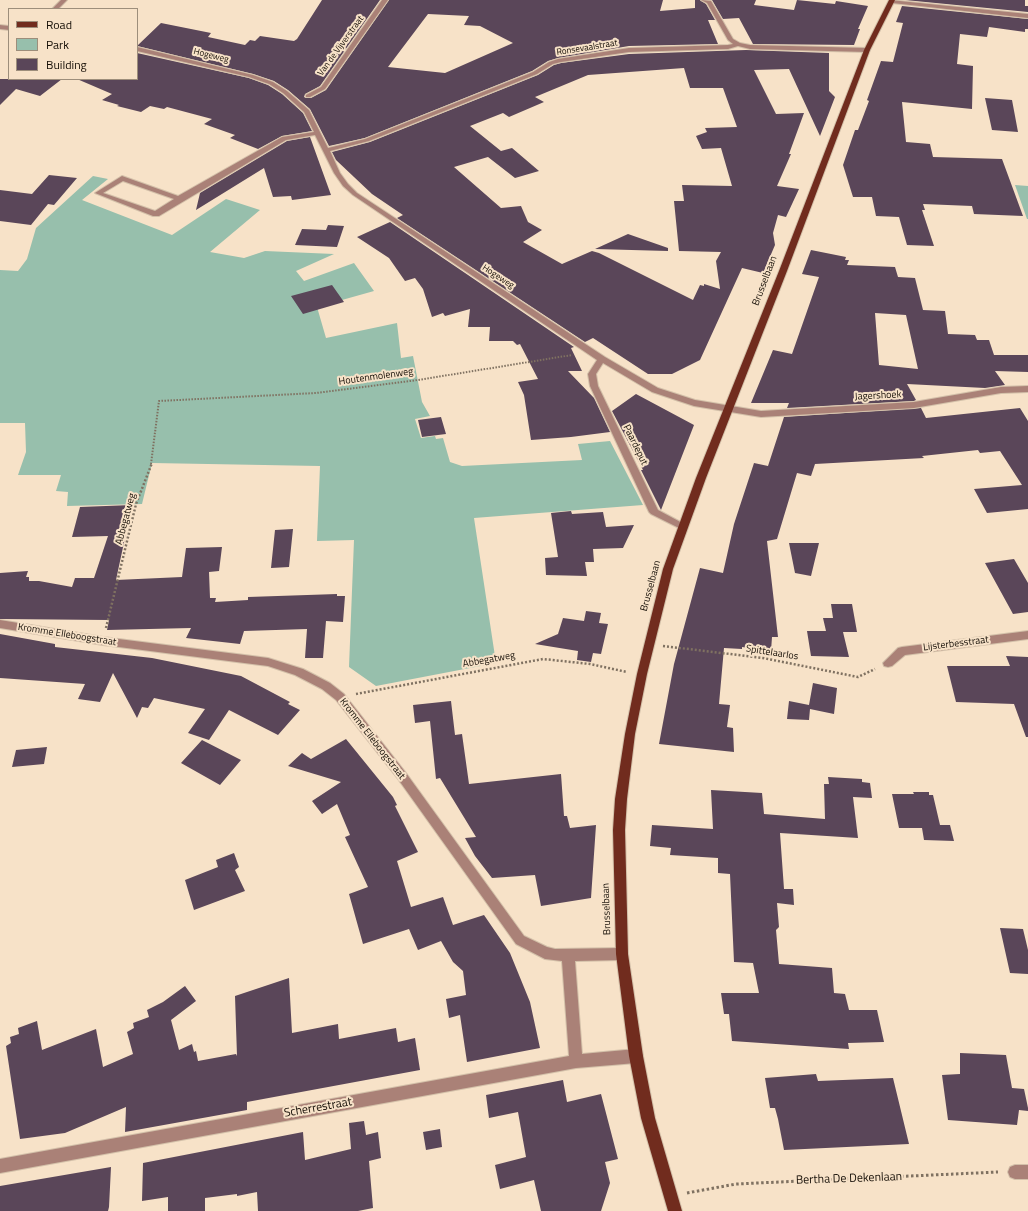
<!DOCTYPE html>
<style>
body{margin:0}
#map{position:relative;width:1028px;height:1211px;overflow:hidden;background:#f7e2c8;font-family:"Titillium Web",sans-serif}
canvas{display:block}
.legend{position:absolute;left:8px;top:8px;width:130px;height:72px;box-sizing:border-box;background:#f7e2c8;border:1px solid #9d8e7b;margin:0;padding:5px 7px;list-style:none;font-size:12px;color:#160f07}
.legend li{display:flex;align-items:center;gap:8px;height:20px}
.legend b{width:20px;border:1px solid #9d8e7b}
</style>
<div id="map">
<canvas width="1028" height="1211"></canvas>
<ul class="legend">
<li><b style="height:5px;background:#712c1e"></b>Road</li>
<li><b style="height:11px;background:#97bfac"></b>Park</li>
<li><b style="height:11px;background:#5a4659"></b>Building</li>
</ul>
</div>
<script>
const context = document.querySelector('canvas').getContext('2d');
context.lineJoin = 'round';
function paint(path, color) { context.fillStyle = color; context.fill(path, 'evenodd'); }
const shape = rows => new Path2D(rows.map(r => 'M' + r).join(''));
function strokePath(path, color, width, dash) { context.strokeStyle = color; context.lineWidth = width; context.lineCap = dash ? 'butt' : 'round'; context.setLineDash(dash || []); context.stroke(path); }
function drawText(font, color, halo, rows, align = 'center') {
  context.font = font + ' "Titillium Web",sans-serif'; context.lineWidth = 4; context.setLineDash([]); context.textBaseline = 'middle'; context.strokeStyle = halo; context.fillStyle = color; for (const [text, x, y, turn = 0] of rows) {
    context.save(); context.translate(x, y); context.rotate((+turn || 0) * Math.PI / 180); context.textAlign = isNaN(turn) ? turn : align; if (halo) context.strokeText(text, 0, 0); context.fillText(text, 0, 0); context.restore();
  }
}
paint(shape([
 [93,176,108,179,82,200,172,235,226,199,260,210,210,252,244,258,265,251,334,254,296,271,304,281,354,263,374,291,317,307,326,338,397,323,401,358,413,356,422,402,430,416,415,419,421,438,435,436,436,439,443,438,450,462,462,466,582,460,578,444,610,441,643,505,474,518,496,663,376,686,349,667,354,540,317,541,320,466,152,463,142,504,67,506,68,492,56,491,61,475,18,475,26,452,25,423,0,423,0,270,18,271,27,259,36,228],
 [1015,185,1028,186,1028,219,1027,219]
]), '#97bfac');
paint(shape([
 [322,0,380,0,320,86,305,94,304,97,306,98,311,98,326,90,389,0,663,0,660,11,695,8,695,0,700,0,706,4,715,20,708,20,718,44,629,46,558,58,548,61,532,71,365,138,329,146,310,109,288,90,274,81,253,74,137,46,161,23,211,33,208,37,245,45,250,40,255,41,260,36,294,41,297,39],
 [428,14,469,16,464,25,480,26,513,43,445,73,388,67],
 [712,0,756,0,754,5,794,10,797,0,835,4,836,1,868,6,858,29,860,29,854,45,753,44,739,18,723,19],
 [905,0,1025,0,1025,6,1028,6,1028,12],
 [902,6,1028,19,1028,29,1025,29,1025,32,989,27,987,37,960,34,957,64,973,66,972,109,902,102,906,142,930,144,933,157,1002,159,1023,216,974,214,972,206,923,204,925,210,922,210,934,246,907,245,899,217,876,216,872,197,853,197,843,165,855,130,858,130,869,101,867,100,881,61,893,62,903,23,896,22],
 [746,50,829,53,829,91,835,97,820,136,789,69,754,70,776,114,804,113,789,154,791,154,777,186,799,189,786,217,778,215,773,233,775,245,763,273,742,268,700,360,672,374,648,374,593,338,585,342,397,218,403,215,372,194,336,160,332,152,370,142,538,75,554,65,561,63,629,54],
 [684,68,690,88,723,88,737,127,705,128,707,132,696,136,702,149,721,148,732,186,682,185,684,201,674,201,679,251,721,252,716,261,720,289,704,284,704,286,700,285,693,300,599,253,592,251,562,264,523,242,542,230,528,222,521,206,501,208,454,167,488,157,515,178,539,171,512,148,501,151,470,126,503,113,509,117,544,102,535,97,588,75],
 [137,53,249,78,268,85,282,94,303,113,312,131,282,136,258,149,230,138,235,135,204,124,212,119,167,107,164,109,150,106,141,112,117,106,119,105,102,100,112,94,77,79,137,79],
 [0,79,62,79,40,96,16,89,0,105],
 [985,98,1012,100,1018,132,992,130],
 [310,137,331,195,292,200,291,196,273,197,264,168,196,210,200,193,287,141],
 [49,175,77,178,54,205,48,204,31,225,0,221,0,190,32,194],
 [390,222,574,347,571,348,582,371,568,371,594,398,610,432,571,437,531,440,524,395,518,382,538,379,520,344,517,345,513,341,489,341,490,327,468,327,470,309,445,316,443,313,432,317,423,289,415,278,405,281,389,258,357,237],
 [328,225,344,226,337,247,295,245,302,229,326,230],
 [628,234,668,248,668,251,595,249],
 [811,250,846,257,845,260,849,260,847,265,895,267,898,277,915,278,923,310,945,311,948,334,975,335,977,340,989,340,994,355,1028,355,1028,372,995,371,1005,385,985,388,907,384,916,400,914,401,787,408,789,403,751,403,773,350,792,354,819,277,802,274],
 [875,313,906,315,918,369,879,365],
 [332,285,344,302,303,314,291,296],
 [636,394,694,425,661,510,641,470,643,470,612,411],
 [921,408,926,418,1020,408,1028,421,1028,509,987,513,974,489,1022,485,1000,451,980,453,978,450,922,456,924,458,815,464,811,476,797,473,777,539,767,541,778,637,772,637,771,651,742,647,742,649,724,648,719,704,730,705,727,727,733,728,734,752,659,744,674,664,700,568,723,573,734,524,754,463,768,466,784,417],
 [441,417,446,434,422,437,418,420],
 [132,505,116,580,182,577,186,548,222,547,219,571,209,572,210,598,216,598,215,602,248,600,248,597,337,594,337,596,345,596,343,622,326,621,323,658,305,658,307,629,244,631,240,644,186,638,191,628,107,630,109,620,0,619,0,573,28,571,26,577,29,577,29,581,39,581,72,587,75,578,94,578,108,536,72,537,80,507],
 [571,511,572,514,603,512,606,527,634,525,623,548,593,549,594,562,585,562,587,576,546,575,545,558,558,557,551,513],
 [293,529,289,567,271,568,275,530],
 [789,543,819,543,811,576,795,573],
 [1014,559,1028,583,1028,612,1013,614,985,563],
 [831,604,852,604,857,632,843,632,849,657,811,656,807,631,826,631,823,618,833,618],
 [586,611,601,613,599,623,608,624,601,654,593,653,591,662,577,660,578,651,535,644,558,634,563,618,584,621],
 [0,634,55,644,55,647,152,658,241,676,290,702,288,704,300,710,278,735,229,710,209,740,188,733,205,709,154,698,148,708,142,707,137,718,113,673,100,702,78,699,85,684,0,678],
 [1006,656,1028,657,1028,737,1026,737,1014,704,956,702,947,666,1010,666],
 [813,683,837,688,834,714,810,709,809,720,787,719,789,701,809,705],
 [451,701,455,735,462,734,469,784,561,774,564,816,567,816,570,828,596,825,591,898,541,906,535,875,492,878,475,856,465,838,476,837,440,778,436,779,430,721,415,723,413,705],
 [346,739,393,797,397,805,395,806,418,852,397,861,411,907,443,897,453,925,484,915,510,953,530,1002,540,1048,467,1062,460,1015,449,1018,446,999,466,995,463,971,453,962,441,941,418,950,409,929,363,944,349,894,368,887,345,837,350,835,337,804,322,814,312,801,341,782,288,766,302,753,311,759],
 [202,740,241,760,220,785,181,763],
 [47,747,44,764,12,767,16,750],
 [828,777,862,779,862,782,870,783,872,798,853,797,858,838,780,833,784,889,793,889,794,905,777,903,779,927,776,930,779,964,832,968,834,993,845,994,849,1010,877,1010,884,1042,848,1043,849,1049,732,1041,729,1014,724,1014,721,993,759,993,753,963,734,962,730,874,718,873,718,858,670,855,671,848,650,846,652,825,713,829,711,790,762,793,764,814,825,819,824,784,829,784],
 [913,792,929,792,929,795,933,795,940,825,950,825,954,841,924,840,922,828,899,828,892,794,914,794],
 [234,853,239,867,235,870,245,891,194,910,185,880,218,867,216,860],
 [1000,928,1023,929,1028,950,1028,974,1010,973],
 [289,978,292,1033,338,1024,339,1039,396,1028,398,1042,415,1038,420,1070,247,1102,247,1110,125,1132,126,1107,65,1133,20,1139,6,1046,11,1043,10,1037,19,1034,18,1028,37,1021,42,1050,96,1029,103,1067,133,1054,127,1032,134,1028,133,1023,149,1017,147,1010,163,1002,185,986,196,1001,171,1020,179,1050,192,1044,194,1052,196,1051,198,1061,236,1054,237,1056,235,996],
 [960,1053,1006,1055,1012,1088,1024,1089,1028,1108,1028,1111,1019,1110,1017,1125,948,1120,942,1075,960,1074],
 [816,1074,818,1081,893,1078,909,1144,784,1150,778,1119,775,1108,770,1108,765,1078],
 [563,1080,567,1102,601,1094,618,1159,605,1162,610,1183,601,1211,541,1211,534,1180,500,1189,495,1165,526,1157,518,1112,489,1118,486,1095],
 [364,1121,366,1135,378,1132,381,1158,369,1161,373,1208,358,1211,258,1211,257,1192,237,1196,237,1194,205,1198,205,1211,168,1211,168,1197,142,1201,143,1163,303,1132,305,1160,351,1149,349,1123],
 [440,1129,442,1147,426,1150,423,1132],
 [111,1167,109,1207,108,1211,0,1211,0,1186]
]), '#5a4659');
const minor = shape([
 [61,0,67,0,58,9,52,9,61,0],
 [382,0,388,0,325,89,310,97,306,97,306,95,321,87,382,0],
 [701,0,711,1,733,39,740,43,750,45,867,48,870,50,867,52,750,49,738,46,728,49,629,52,561,62,553,64,537,74,369,141,330,151,340,173,348,184,357,193,605,357,658,388,695,400,761,411,914,402,1001,387,1028,386,1028,392,1001,393,914,408,761,417,694,406,652,392,603,363,596,374,598,386,658,510,686,525,688,527,686,529,683,530,651,514,649,512,590,386,588,374,597,360,353,195,343,186,334,173,315,135,286,140,159,216,153,216,95,193,122,176,178,196,282,137,314,132,304,112,283,93,269,84,249,77,137,51,137,47,253,75,273,82,287,91,309,110,328,148,365,139,533,72,549,62,558,59,629,48,728,45,733,44,728,40,707,3,701,0],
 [123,181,174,199,155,211,103,193,123,181],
 [890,0,1028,14,1028,18,892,3,890,2,890,0],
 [0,25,9,26,9,30,0,29,0,25],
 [0,620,103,637,268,658,303,669,330,683,344,694,406,773,524,936,547,947,555,949,622,948,626,950,628,954,626,958,622,960,575,961,582,1054,636,1049,641,1051,643,1056,641,1061,636,1063,576,1068,0,1173,0,1159,569,1056,562,961,545,959,516,944,398,779,336,700,322,689,295,675,268,666,103,645,0,628,0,620],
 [1028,631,1028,639,905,655,892,666,888,667,884,666,883,663,898,648,902,647,1028,631],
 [1015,1165,1028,1165,1028,1179,1015,1179,1010,1177,1008,1172,1010,1167,1015,1165]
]);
const major = shape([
 [889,0,895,0,870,50,787,271,706,478,673,569,647,674,635,734,627,799,625,830,628,954,643,1056,655,1118,682,1211,668,1211,641,1118,629,1056,616,954,613,830,615,799,625,734,637,674,663,569,696,478,779,271,864,50,889,0]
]);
strokePath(minor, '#d3c0a9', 2);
strokePath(major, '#d3c0a9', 2);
strokePath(shape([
 [151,464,159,401,316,393,418,380,572,355]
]), '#7f7161', 2, [1.5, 1.5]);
strokePath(shape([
 [106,628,136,504,152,463],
 [663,646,763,658,858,677,875,669],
 [356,694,543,659,590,664,627,672]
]), '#7f7161', 2.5, [2, 2]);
strokePath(shape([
 [687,1193,736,1184,998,1172]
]), '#7f7161', 3, [2.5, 2.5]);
paint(minor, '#aa8177');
paint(major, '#712c1e');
drawText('9px', '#160f07', '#f7e2c8', [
 ["Van de Vijverstraat",341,46,-54],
 ["Ronsevaalstraat",587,48,-9],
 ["Hogeweg",211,56,14],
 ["Hogeweg",498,277,33]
]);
drawText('10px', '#160f07', '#f7e2c8', [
 ["Brusselbaan",765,281,-69],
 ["Houtenmolenweg",376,377,-8],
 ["Jagershoek",878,396,-3],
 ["Paardeput",635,445,64],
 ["Abbegatweg",126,519,-75],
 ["Brusselbaan",651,586,-75],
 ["Kromme Elleboogstraat",67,635,9],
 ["Lijsterbesstraat",956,644,-7],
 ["Spittelaarlos",772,653,9],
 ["Abbegatweg",489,660,-10],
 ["Kromme Elleboogstraat",372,739,52],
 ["Brusselbaan",607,909,-92]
]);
drawText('12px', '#160f07', '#f7e2c8', [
 ["Scherrestraat",318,1108,-10],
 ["Bertha De Dekenlaan",849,1179,-2]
]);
</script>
